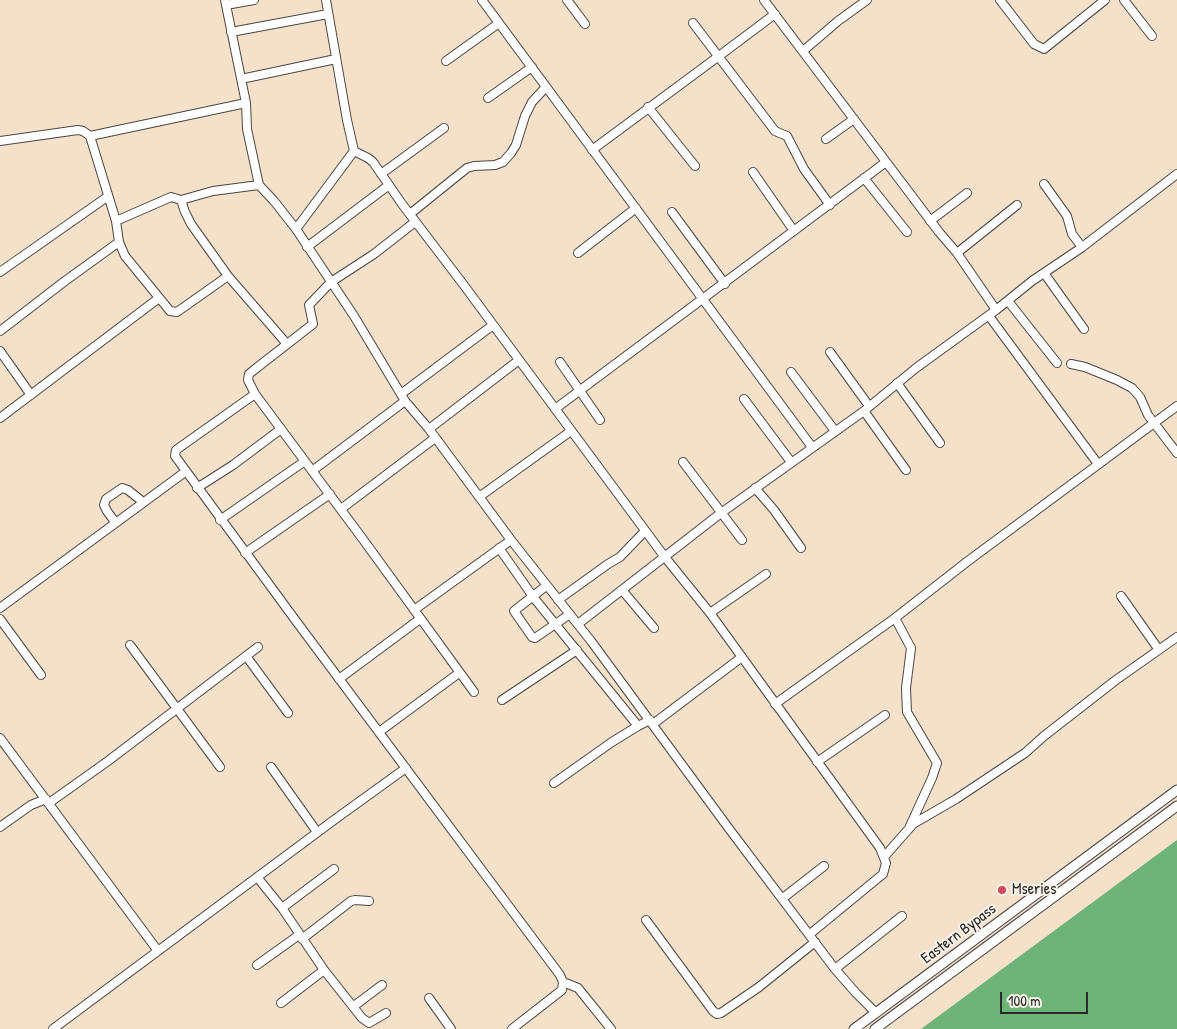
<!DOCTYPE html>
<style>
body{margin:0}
#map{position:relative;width:1177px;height:1029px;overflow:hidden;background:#f5e1ca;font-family:"Patrick Hand",sans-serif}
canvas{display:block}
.scale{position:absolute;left:1000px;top:992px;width:88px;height:22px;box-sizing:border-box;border:2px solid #2b2b2b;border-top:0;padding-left:6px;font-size:15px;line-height:18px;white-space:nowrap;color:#2b2b2b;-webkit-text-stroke:4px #f7f3e8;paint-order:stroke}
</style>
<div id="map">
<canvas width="1177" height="1029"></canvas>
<div class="scale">100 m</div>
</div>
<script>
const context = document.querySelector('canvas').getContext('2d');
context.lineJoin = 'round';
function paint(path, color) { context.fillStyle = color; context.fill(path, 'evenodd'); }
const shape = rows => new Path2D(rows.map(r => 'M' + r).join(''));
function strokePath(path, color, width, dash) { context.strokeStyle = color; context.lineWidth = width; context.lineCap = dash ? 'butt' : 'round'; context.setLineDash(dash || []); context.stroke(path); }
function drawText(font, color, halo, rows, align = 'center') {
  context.font = font + ' "Patrick Hand",sans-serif'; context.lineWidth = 4; context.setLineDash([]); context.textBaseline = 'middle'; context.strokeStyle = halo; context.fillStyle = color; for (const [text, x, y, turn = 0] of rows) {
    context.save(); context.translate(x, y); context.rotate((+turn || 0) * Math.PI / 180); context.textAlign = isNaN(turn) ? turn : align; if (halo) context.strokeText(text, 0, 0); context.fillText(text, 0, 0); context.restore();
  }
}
paint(shape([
 [1177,840,1177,1029,921,1029]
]), '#6eb479');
const minor = shape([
 [225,0,246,103,247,129,259,185,274,201,296,229,354,316,405,401,429,429,511,540,591,641,730,830,835,969,856,993,876,1013],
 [482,0,812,447],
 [567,0,585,24],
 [764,0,939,232,957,253,996,310],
 [1000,0,1034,44,1044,49,1105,0],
 [1124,0,1152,36],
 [226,5,254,0],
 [693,23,775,131,787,136,804,169,830,205],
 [231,32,328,14],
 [803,51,838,21,867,0],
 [446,61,499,23],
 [241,79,336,59],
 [488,98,532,67],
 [648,107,695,166],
 [90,136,246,103],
 [826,139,854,119],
 [0,141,78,130,83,131,90,136,116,221,119,242,125,256,170,311,177,312,228,276],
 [592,150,719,56,775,14],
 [354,151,368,158,373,162,402,204,463,284,664,556,710,613,880,848,886,863,883,874,810,934],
 [753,172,794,231],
 [381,174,444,128],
 [864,178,907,232],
 [1044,184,1067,216,1072,234,1082,247],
 [181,200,185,212,191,224,228,276,287,344],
 [672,212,725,284],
 [410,214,467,168,474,166,495,165,503,162,511,153,516,145,525,116,532,102,546,87],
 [116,221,171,197,181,200,213,191,259,185],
 [930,221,967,193],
 [415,222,374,254,331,282,309,305,313,324,259,366,249,374,248,380,255,394,362,538,474,692],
 [296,229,354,151,347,120,326,0],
 [307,247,389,185],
 [578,253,636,208],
 [957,253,1017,205],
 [0,272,107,197],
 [1044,273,1084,329],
 [1008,301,1057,363],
 [989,316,1098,464],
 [0,331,65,281,119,242],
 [0,351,31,395],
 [830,352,869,406],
 [560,362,600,420],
 [1071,364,1085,367,1117,380,1132,388,1140,397,1148,415,1177,453],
 [791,372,835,431],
 [897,383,940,443],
 [255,394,176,450,175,456,296,621,560,975,563,982,562,990,512,1029],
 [401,394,493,325],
 [744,399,791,462],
 [555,409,886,162],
 [864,411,906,470],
 [0,418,159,298],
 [429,429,519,360],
 [683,462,742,540],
 [312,471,405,401],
 [197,488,233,465,281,429],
 [755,488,774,510,801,548],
 [479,497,571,431],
 [341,509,435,438],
 [220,520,305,461],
 [115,522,107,511,104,505,106,499,122,488,128,490,143,502],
 [499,548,534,598,638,726],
 [245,553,330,494],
 [546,586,514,611,532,637,535,638,570,614],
 [622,590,654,628],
 [1121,596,1159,650],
 [558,600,608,564,620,557,645,531],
 [0,608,185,472],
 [414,610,511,540],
 [710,613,766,574],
 [895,618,911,648,906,688,907,712,937,763,932,778,910,826],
 [0,619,41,675],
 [578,624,721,513,864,411,916,368,996,310,1032,281,1081,248,1177,174],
 [130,645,220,767],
 [246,656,288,713],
 [339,679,420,619],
 [502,700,577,650],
 [775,704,895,618,968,561,1177,406],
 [653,724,742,657],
 [379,732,459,673],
 [0,738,158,951],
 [817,762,885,715],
 [271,767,317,832],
 [554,783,612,742,638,726,650,720],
 [49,803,108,761,258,647],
 [0,827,31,805,46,799],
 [884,857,913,824,956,799,1025,753,1044,736,1116,680,1177,637],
 [257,877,282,908,324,970,362,1018,369,1023,386,1013],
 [783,898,824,866],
 [282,908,334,869],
 [646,920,713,1011,717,1014,721,1013,759,987,815,942],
 [302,939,351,901,355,900,369,901],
 [257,965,299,935],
 [835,969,902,916],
 [563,982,578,988,611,1029],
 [429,998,451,1029],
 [281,1003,324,970],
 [354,1006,382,985],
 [53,1029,334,820,406,768]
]);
const major = shape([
 [854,1029,1177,790],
 [875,1029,1177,806]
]);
strokePath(minor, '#494643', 10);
strokePath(major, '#494643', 11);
strokePath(minor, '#fff', 8);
strokePath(major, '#fff', 9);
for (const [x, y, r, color] of [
 [1002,890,5,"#d1495b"]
]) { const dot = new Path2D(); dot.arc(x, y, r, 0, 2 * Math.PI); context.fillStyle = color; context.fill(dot); strokePath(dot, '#f7f3e8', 2); }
drawText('16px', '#2b2b2b', '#f7f3e8', [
 ["Mseries",1012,890]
], 'left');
drawText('16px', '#2b2b2b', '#f7f3e8', [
 ["Eastern Bypass",959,934,-37]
]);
</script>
